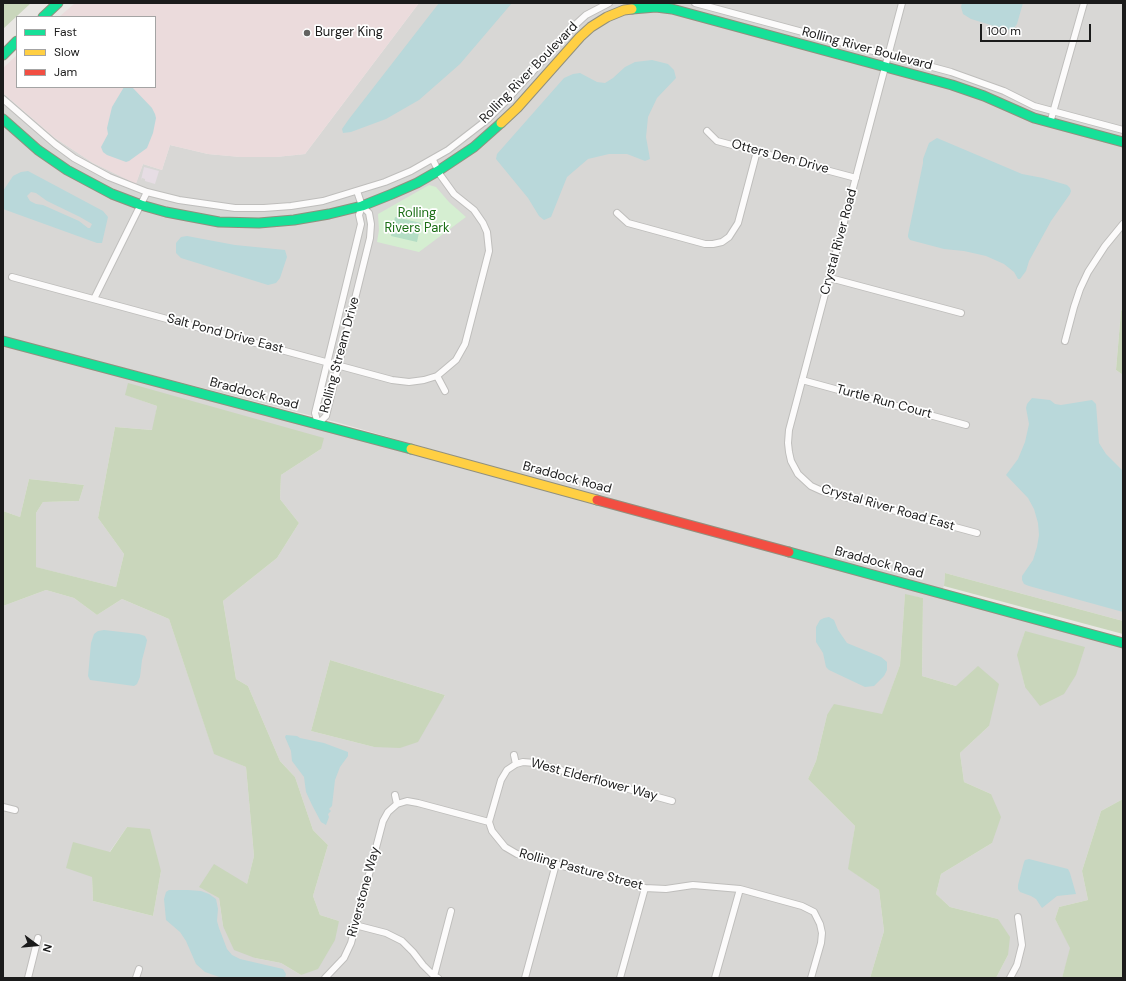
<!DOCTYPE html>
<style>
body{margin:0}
#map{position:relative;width:1126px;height:981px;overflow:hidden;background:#e9e7e4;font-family:"DM Sans",sans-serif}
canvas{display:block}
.frame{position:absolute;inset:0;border:4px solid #1b1b1b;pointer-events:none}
.legend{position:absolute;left:16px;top:16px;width:140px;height:72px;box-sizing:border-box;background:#fff;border:1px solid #a4a4a4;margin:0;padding:5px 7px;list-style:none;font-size:12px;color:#1b1b1b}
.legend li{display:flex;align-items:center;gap:8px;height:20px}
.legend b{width:20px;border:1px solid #a4a4a4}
.north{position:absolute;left:16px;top:925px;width:40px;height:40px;-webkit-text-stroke:3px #fff;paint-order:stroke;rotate:106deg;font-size:11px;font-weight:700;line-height:16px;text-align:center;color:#1b1b1b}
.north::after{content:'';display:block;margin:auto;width:14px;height:18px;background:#1b1b1b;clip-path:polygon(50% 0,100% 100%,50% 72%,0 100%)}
.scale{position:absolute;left:980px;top:24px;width:111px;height:18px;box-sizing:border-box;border:2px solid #1b1b1b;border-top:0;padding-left:5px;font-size:12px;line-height:14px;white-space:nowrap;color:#1b1b1b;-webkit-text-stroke:3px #fff;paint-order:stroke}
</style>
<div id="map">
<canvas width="1126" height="981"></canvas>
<div class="frame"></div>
<ul class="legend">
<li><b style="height:5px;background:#16e098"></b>Fast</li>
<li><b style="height:5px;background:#ffcf43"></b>Slow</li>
<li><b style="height:5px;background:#f24e42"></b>Jam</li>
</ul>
<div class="north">N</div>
<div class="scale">100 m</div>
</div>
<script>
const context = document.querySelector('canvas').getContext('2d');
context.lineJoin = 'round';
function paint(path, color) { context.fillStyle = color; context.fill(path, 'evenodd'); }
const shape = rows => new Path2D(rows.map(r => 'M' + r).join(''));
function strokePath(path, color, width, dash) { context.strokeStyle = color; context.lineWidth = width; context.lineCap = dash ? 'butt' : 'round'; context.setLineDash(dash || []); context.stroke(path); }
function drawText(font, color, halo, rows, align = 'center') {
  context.font = font + ' "DM Sans",sans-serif'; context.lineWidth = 3.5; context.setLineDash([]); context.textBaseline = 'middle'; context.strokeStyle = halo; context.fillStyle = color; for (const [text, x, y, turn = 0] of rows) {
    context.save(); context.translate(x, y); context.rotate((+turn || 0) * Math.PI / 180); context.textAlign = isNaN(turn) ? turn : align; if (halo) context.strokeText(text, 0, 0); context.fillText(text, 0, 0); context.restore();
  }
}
paint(shape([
 [419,3,1123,3,1123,308,1121,311,1116,370,1123,375,1123,621,945,573,944,586,942,590,490,466,336,422,3,337,3,93,55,138,93,163,136,183,143,164,162,170,170,145,208,154,241,157,276,157,305,154],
 [3,344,1123,646,1123,799,1101,811,1082,871,1088,900,1059,907,1055,919,1071,948,1062,978,996,978,1008,955,998,919,950,907,936,894,941,874,992,843,991,794,964,782,960,753,989,726,956,686,922,676,923,598,905,595,900,665,882,715,827,715,816,761,808,779,855,826,849,869,879,890,884,931,870,978,3,978,3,606,46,590,74,598,97,615,122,599,169,619,214,753,246,767,254,856,247,884,219,898,223,926,255,958,281,963,301,975,339,921,320,915,313,896,328,845,313,830,295,777,280,761,248,686,236,679,223,601,277,558,299,523,280,499,281,475,321,449,126,395,157,406,153,430,115,427,98,518,124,554,116,587,35,567,36,513,43,502,79,501,84,485,29,479,20,517,3,511],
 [1025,631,1025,687,1018,655],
 [330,660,445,695,445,696,374,747,311,731],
 [127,827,161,871,153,916,93,901,92,877]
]), '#d8d7d5');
paint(shape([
 [75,3,419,3,305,154,276,157,241,157,208,154,170,145,162,170,143,164,136,184,93,163,55,138,3,93,3,68,17,55,17,87,155,87,155,17,59,17]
]), '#ebdbdc');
paint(shape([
 [144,167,159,171,155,184,145,181,145,179,142,178,141,180]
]), '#e6dde4');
paint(shape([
 [3,3,31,3,3,29],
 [1123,308,1123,375,1116,370,1121,311],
 [128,383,324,438,321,449,281,475,280,499,299,523,277,558,223,601,236,679,248,686,280,761,295,777,313,830,328,845,313,896,320,915,339,921,335,940,318,969,301,975,281,963,255,958,234,950,223,926,219,898,199,887,214,864,247,884,254,856,246,767,214,754,169,619,122,599,97,615,74,598,46,590,3,606,3,511,20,517,29,479,84,485,79,501,43,502,36,513,36,567,116,587,124,554,98,518,115,427,152,430,157,406,125,395],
 [945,573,1123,621,1123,634,944,586],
 [905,594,923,598,922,676,956,686,978,666,999,684,989,726,960,753,964,782,991,794,1001,817,992,843,941,874,936,894,950,907,998,919,1010,937,1008,955,996,978,870,978,884,931,879,890,848,869,855,826,808,779,816,761,827,715,834,704,882,714,900,665],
 [1025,631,1085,647,1076,675,1064,694,1040,706,1025,687,1017,655],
 [330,660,445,695,418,742,400,748,374,747,311,731],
 [1123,799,1123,978,1062,978,1070,948,1055,919,1059,907,1088,900,1082,871,1101,811],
 [127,827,150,829,161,871,153,916,93,901,92,877,66,868,73,842,110,852]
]), '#c9d6bb');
paint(shape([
 [429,185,436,187,449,202,466,217,419,252,377,242,379,230,378,214]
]), '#d5eed1');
paint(shape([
 [395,217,421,223,417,242,391,236]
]), '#b3ddc4');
paint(shape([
 [439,3,512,3,460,64,419,100,386,119,351,132,343,133,342,129,349,119],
 [962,3,1023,3,1017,24,1014,28,1007,30,971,19,963,14,961,7],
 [652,60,668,64,674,70,676,78,657,98,648,117,646,137,650,159,645,161,627,154,609,154,588,159,567,177,551,217,544,220,539,216,528,198,496,159,497,154,564,78,573,74,580,73,597,82,605,83,613,78,625,67,635,62],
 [124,87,132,87,152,108,155,114,156,118,153,133,147,148,129,161,126,162,107,155,103,152,101,147,108,134,107,128,112,107],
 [937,138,1022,174,1043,178,1067,185,1070,188,1071,191,1070,194,1051,221,1029,261,1026,271,1020,279,1018,279,1014,272,1004,264,986,256,964,251,944,249,910,240,908,237,908,235,923,163,923,159,929,143],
 [28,171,103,211,108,217,102,243,97,243,3,209,3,191,13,176,21,172],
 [31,192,36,193,47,201,80,217,92,224,90,228,88,228,79,221,43,205,36,204,30,201,27,196],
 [187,236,235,245,285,250,287,257,280,278,276,283,268,285,181,258,176,253,176,243,181,237],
 [1032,398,1050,400,1055,404,1061,405,1092,400,1096,404,1099,443,1106,454,1123,471,1123,612,1029,586,1024,584,1022,580,1022,576,1033,560,1037,547,1039,535,1038,523,1034,509,1028,498,1006,475,1018,459,1025,442,1029,424,1026,408,1027,404],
 [829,617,834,620,838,630,847,643,881,657,887,662,887,670,884,676,874,686,865,687,829,670,826,667,823,653,816,642,816,627,820,620,824,618],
 [104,630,139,634,145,636,147,640,146,645,142,660,140,677,137,684,134,686,90,680,88,676,91,643,94,634,98,631],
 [286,735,297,736,300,738,324,743,348,752,348,756,340,767,335,780,332,806,329,809,331,811,328,814,329,817,326,825,321,822,312,805,306,792,304,777,292,761,291,751,285,737],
 [1029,859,1068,869,1070,873,1076,894,1057,896,1042,908,1036,899,1031,896,1020,892,1018,889,1018,885,1024,862,1025,860],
 [169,890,188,890,201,891,209,894,216,899,218,909,217,921,219,928,227,949,232,955,240,959,283,969,286,974,285,978,222,978,205,972,196,964,186,941,180,932,166,920,164,899,166,892]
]), '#b9d8da');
const street = shape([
 [695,3,951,72,1004,91,1034,106,1123,130],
 [902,3,789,430,788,443,789,452,791,461,798,474,811,486,822,491,977,533],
 [3,99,55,144,74,158,109,177,147,192,179,200,235,208,264,208,291,206,323,201,385,182,411,171,448,150,488,119,504,103,574,26,586,15,609,3],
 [1050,123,1084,3],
 [707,131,717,141,856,178],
 [357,191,362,206,369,213,371,224,370,238,326,416,318,424,315,413,361,224,359,215,362,206],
 [617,213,628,223,705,244,713,244,722,242,729,237,738,223,757,151],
 [12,277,392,380,409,382,424,380,437,376,443,371,456,360,465,344,489,251,487,232,483,223,474,210,454,194,441,176,433,160],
 [830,278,961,313],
 [94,299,147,192],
 [1065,341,1074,307,1080,289,1088,272,1105,246,1123,224],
 [437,376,445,391],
 [802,380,966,425],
 [514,755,516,764],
 [395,795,397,804],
 [3,807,15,810],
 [489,822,501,780,507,770,516,764,523,762,535,763,672,801],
 [355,925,386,933,402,941,413,952,423,965,434,976,438,978],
 [434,976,451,911],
 [28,978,38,938],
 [136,978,139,969],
 [325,978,344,958,351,943,383,821,388,812,397,804,407,801,418,803,489,822,492,831,505,847,517,854,630,884,645,888,666,889,693,885,740,889,802,906,814,912,820,924,822,933,821,943,811,978],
 [525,978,556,864],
 [620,978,645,888],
 [715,978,740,889],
 [1010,978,1017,965,1022,945,1018,917]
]);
const fast = shape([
 [632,9,656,7,672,9,952,85,984,96,1034,118,1123,142],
 [43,17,58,3],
 [3,55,17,41],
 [3,119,38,150,67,170,112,194,141,205,166,212,219,222,259,223,294,220,329,214,362,206,392,194,417,183,438,171,474,147,501,123],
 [3,341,411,449],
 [789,552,1123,643]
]);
const slow = shape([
 [501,123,517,108,580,37,591,27,607,17,624,10,632,9],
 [411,449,597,500]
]);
const jam = shape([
 [597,500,789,552]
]);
strokePath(street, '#bfbebc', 8);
strokePath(fast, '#91907e', 11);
strokePath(slow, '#91907e', 11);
strokePath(jam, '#91907e', 11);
strokePath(street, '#fcfbfb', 6);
strokePath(fast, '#16e098', 9);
strokePath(slow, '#ffcf43', 9);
strokePath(jam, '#f24e42', 9);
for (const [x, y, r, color] of [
 [307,33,4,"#636261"]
]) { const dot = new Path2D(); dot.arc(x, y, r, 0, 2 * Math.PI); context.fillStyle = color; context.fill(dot); strokePath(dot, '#fff', 1.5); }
drawText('13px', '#1b1b1b', '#fff', [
 ["Burger King",315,33]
], 'left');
drawText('13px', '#1b1b1b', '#fff', [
 ["Rolling River Boulevard",867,49,15],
 ["Rolling River Boulevard",529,73,-46],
 ["Otters Den Drive",780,157,15],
 ["Crystal River Road",839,242,-75],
 ["Salt Pond Drive East",225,334,15],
 ["Rolling Stream Drive",340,355,-75],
 ["Braddock Road",254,394,15],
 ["Turtle Run Court",884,402,15],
 ["Braddock Road",567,478,15],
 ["Crystal River Road East",888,508,16],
 ["Braddock Road",879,563,15],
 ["West Elderflower Way",594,780,15],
 ["Rolling Pasture Street",581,870,15],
 ["Riverstone Way",364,892,-75]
]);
drawText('13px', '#1b6e15', '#fff', [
 ["Rolling",417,214],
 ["Rivers Park",417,229]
]);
</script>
